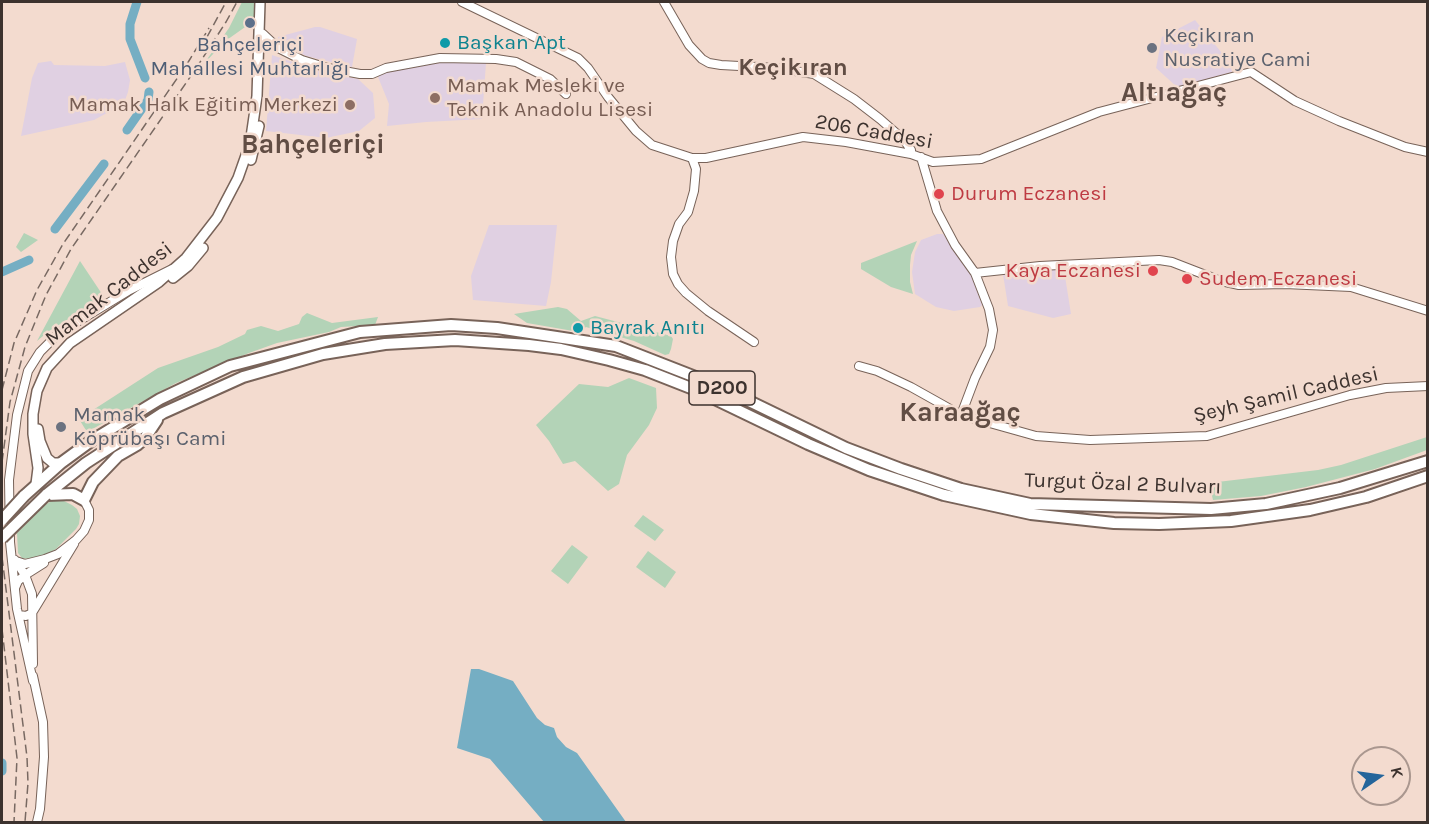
<!DOCTYPE html>
<meta charset="utf-8">
<style>
body{margin:0}
#map{position:relative;width:1429px;height:824px;overflow:hidden;background:#f3dbcf;font-family:Karla,sans-serif}
canvas{display:block}
.frame{position:absolute;inset:0;border:3px solid #3c322e;pointer-events:none}
.north{position:absolute;left:1351px;top:746px;width:60px;height:60px;box-sizing:border-box;background:#f3dbcf;border:2px solid #aa978f;border-radius:50%;rotate:77deg;font-size:16px;font-weight:700;line-height:24px;text-align:center;color:#3c322e}
.north::after{content:'';display:block;margin:auto;width:21px;height:27px;background:#24659b;clip-path:polygon(50% 0,100% 100%,50% 72%,0 100%)}
</style>
<div id="map">
<canvas width="1429" height="824"></canvas>
<div class="frame"></div>
<div class="north">K</div>
</div>
<script>
const context = document.querySelector('canvas').getContext('2d');
context.lineJoin = 'round';
function paint(path, color) { context.fillStyle = color; context.fill(path, 'evenodd'); }
const shape = rows => new Path2D(rows.map(r => 'M' + r).join(''));
function strokePath(path, color, width, dash) { context.strokeStyle = color; context.lineWidth = width; context.lineCap = dash ? 'butt' : 'round'; context.setLineDash(dash || []); context.stroke(path); }
function drawText(font, color, halo, rows, align = 'center') {
  context.font = font + ' Karla,sans-serif'; context.lineWidth = 5; context.setLineDash([]); context.textBaseline = 'middle'; context.strokeStyle = halo; context.fillStyle = color; for (const [text, x, y, turn = 0] of rows) {
    context.save(); context.translate(x, y); context.rotate((+turn || 0) * Math.PI / 180); context.textAlign = isNaN(turn) ? turn : align; if (halo) context.strokeText(text, 0, 0); context.fillText(text, 0, 0); context.restore();
  }
}
paint(shape([
 [1195,20,1230,63,1232,72,1177,87,1156,68,1162,37],
 [315,27,320,27,357,39,352,67,306,56,278,40,278,37],
 [272,55,325,73,358,79,373,93,375,118,359,131,326,138,266,131],
 [51,61,54,65,105,66,125,62,130,80,128,92,125,100,116,108,94,120,21,136,32,78,38,63],
 [454,61,486,63,482,119,426,122,387,126,389,104,378,77,383,72,404,68],
 [489,225,557,225,551,282,546,306,473,300,471,276],
 [937,234,943,234,971,274,982,305,980,307,954,311,936,307,915,294,912,272,915,252,921,240],
 [1042,269,1064,270,1071,314,1053,318,1008,306,1003,274]
]), '#e0d0e2');
paint(shape([
 [242,2,255,2,255,20,224,42,203,65,229,28],
 [24,233,38,240,21,252,16,247],
 [917,241,911,255,910,265,910,282,913,294,891,287,861,269,861,263],
 [80,261,104,297,49,331,37,341],
 [558,307,567,309,581,321,595,316,671,336,673,339,671,349,669,354,665,355,634,341,586,327,579,332,527,323,514,314],
 [307,313,332,323,378,317,375,325,341,327,329,332,277,343,249,353,176,383,87,432,79,419,158,368,218,347,245,334,247,330,261,326,278,331,299,324,302,317],
 [629,378,656,388,657,408,649,425,627,455,619,484,608,491,575,461,563,464,549,441,536,425,579,384,608,387],
 [1427,437,1427,450,1375,469,1306,487,1261,496,1213,500,1209,483,1318,470,1341,465],
 [60,499,72,505,77,509,80,516,79,524,76,529,56,549,40,558,29,559,22,558,18,553,17,533,45,505,53,500],
 [643,515,664,530,655,541,634,526],
 [572,545,588,557,568,584,551,571],
 [648,551,676,572,665,588,636,567]
]), '#b3d3b7');
paint(shape([
 [471,669,479,669,513,681,537,718,545,725,554,728,557,737,566,747,577,753,626,822,544,822,490,759,457,748]
]), '#75aec3');
strokePath(shape([
 [137,2,130,24,130,39,145,78],
 [127,130,148,100,149,92],
 [55,229,104,164],
 [2,272,29,260],
 [2,763,2,771]
]), '#75aec3', 9);
const minor = shape([
 [462,2,578,58,588,68,608,97,636,131,652,145,692,158,706,158,803,137,846,142,911,154,933,162,981,159,1099,112,1251,72,1295,101,1339,121,1405,147,1428,152],
 [664,2,689,45,702,59,709,63,721,65,776,68,814,74,854,99,880,119,904,140,911,150,911,154],
 [263,34,278,48,302,60,328,68,360,74,372,74,386,68,440,58,496,59,516,62,550,79,566,94],
 [921,157,937,211,955,245,975,273,989,309,993,330,990,347,975,378,961,415],
 [692,158,696,169,694,191,688,212,679,224,673,241,671,257,673,274,678,284,686,293,708,311,754,342],
 [975,273,1040,266,1159,260,1172,262,1221,281,1239,285,1285,284,1351,287,1428,311],
 [859,366,877,371,911,387,961,415,1036,436,1090,440,1207,436,1350,395,1386,388,1428,386],
 [15,560,25,575,32,594,33,664],
 [16,561,25,564,45,559,58,554,76,540,84,531,89,520,89,510,84,500],
 [15,588,18,581,25,575,44,563],
 [19,615,26,616,32,613,74,544],
 [33,676,43,722,44,757,40,809,37,822],
 [33,681,17,609,10,542,9,480,17,415,28,371,40,352,59,333,128,291,172,269]
]);
const major = shape([
 [251,160,259,126],
 [173,278,188,266,203,248],
 [38,429,40,441,47,458,53,463,61,463],
 [36,484,38,468,33,434,33,414,37,391,47,368,70,343,159,282,186,258,217,218,238,178,250,144,257,96,260,2]
]);
const highway = shape([
 [46,495,86,463,163,413,243,377,323,354,385,344,455,340,529,345,561,349,609,360,645,370,696,390,808,444,869,470,944,495,1031,514,1114,523,1159,524,1231,521,1310,510,1366,497,1428,476],
 [47,495,73,494,84,500,93,482,118,456,137,445,145,438,157,420],
 [24,496,61,463,91,441,160,399,230,366,360,332,451,325,497,328,616,346,716,385,846,448,901,469,961,489,1030,504,1211,509,1266,504,1340,488,1428,461]
]);
strokePath(minor, '#786359', 10);
strokePath(major, '#786359', 12);
strokePath(highway, '#786359', 14);
strokePath(minor, '#fff', 8);
strokePath(major, '#fff', 9);
strokePath(highway, '#fff', 10);
strokePath(shape([
 [207,37,226,2],
 [2,390,14,343,37,290,63,244,187,64,209,28],
 [2,462,10,402,25,347,46,295,71,249,195,70,226,22,237,2],
 [2,557,27,757,28,783,25,822],
 [2,629,17,758,14,822]
]), '#786962', 1.5, [9, 4.5]);
const highwayBridge = shape([
 [2,520,24,496],
 [2,538,46,495]
]);
strokePath(highwayBridge, '#786359', 14, []);
strokePath(highwayBridge, '#fff', 10);
for (const [x, y, r, color] of [
 [250,23,6,"#5c6f8a"],
 [445,43,6,"#0f9aa8"],
 [1152,48,6,"#6b7280"],
 [435,98,6,"#8d6e63"],
 [350,105,6,"#8d6e63"],
 [939,194,6,"#e0444e"],
 [1153,271,6,"#e0444e"],
 [1187,279,6,"#e0444e"],
 [578,328,6,"#0f9aa8"],
 [61,427,6,"#6b7280"]
]) { const dot = new Path2D(); dot.arc(x, y, r, 0, 2 * Math.PI); context.fillStyle = color; context.fill(dot); strokePath(dot, '#f3dbcf', 2); }
for (const [x, y, w] of [
 [722,388,66]
]) { const box = new Path2D(); box.roundRect(x - w / 2, y - 17, w, 34, 4.5); context.fillStyle = '#f3dbcf'; context.fill(box); strokePath(box, '#3c322e', 1.5); }
drawText('bold 20px', '#3c322e', null, [
 ["D200",722,388]
]);
drawText('21px', '#5b616d', '#f3dbcf', [
 ["Keçikıran",1164,36],
 ["Nusratiye Cami",1164,60],
 ["Mamak",73,415],
 ["Köprübaşı Cami",73,439]
], 'left');
drawText('21px', '#0d838f', '#f3dbcf', [
 ["Başkan Apt",457,43],
 ["Bayrak Anıtı",590,328]
], 'left');
drawText('21px', '#4e5e75', '#f3dbcf', [
 ["Bahçeleriçi",250,45],
 ["Mahallesi Muhtarlığı",250,69]
]);
drawText('21px', '#785e54', '#f3dbcf', [
 ["Mamak Mesleki ve",447,86],
 ["Teknik Anadolu Lisesi",447,110],
 ["Mamak Halk Eğitim Merkezi",338,105,"right"]
], 'left');
drawText('21px', '#3c322e', '#f3dbcf', [
 ["206 Caddesi",874,132,10],
 ["Mamak Caddesi",109,294,-38],
 ["Şeyh Şamil Caddesi",1286,395,-13],
 ["Turgut Özal 2 Bulvarı",1123,484,2]
]);
drawText('21px', '#be3a42', '#f3dbcf', [
 ["Durum Eczanesi",951,194],
 ["Kaya Eczanesi",1141,271,"right"],
 ["Sudem Eczanesi",1199,279]
], 'left');
drawText('bold 24px', '#614d44', '#f3dbcf', [
 ["Keçikıran",793,68]
]);
drawText('bold 27px', '#614d44', '#f3dbcf', [
 ["Altıağaç",1174,93],
 ["Bahçeleriçi",313,145],
 ["Karaağaç",960,413]
]);
</script>
